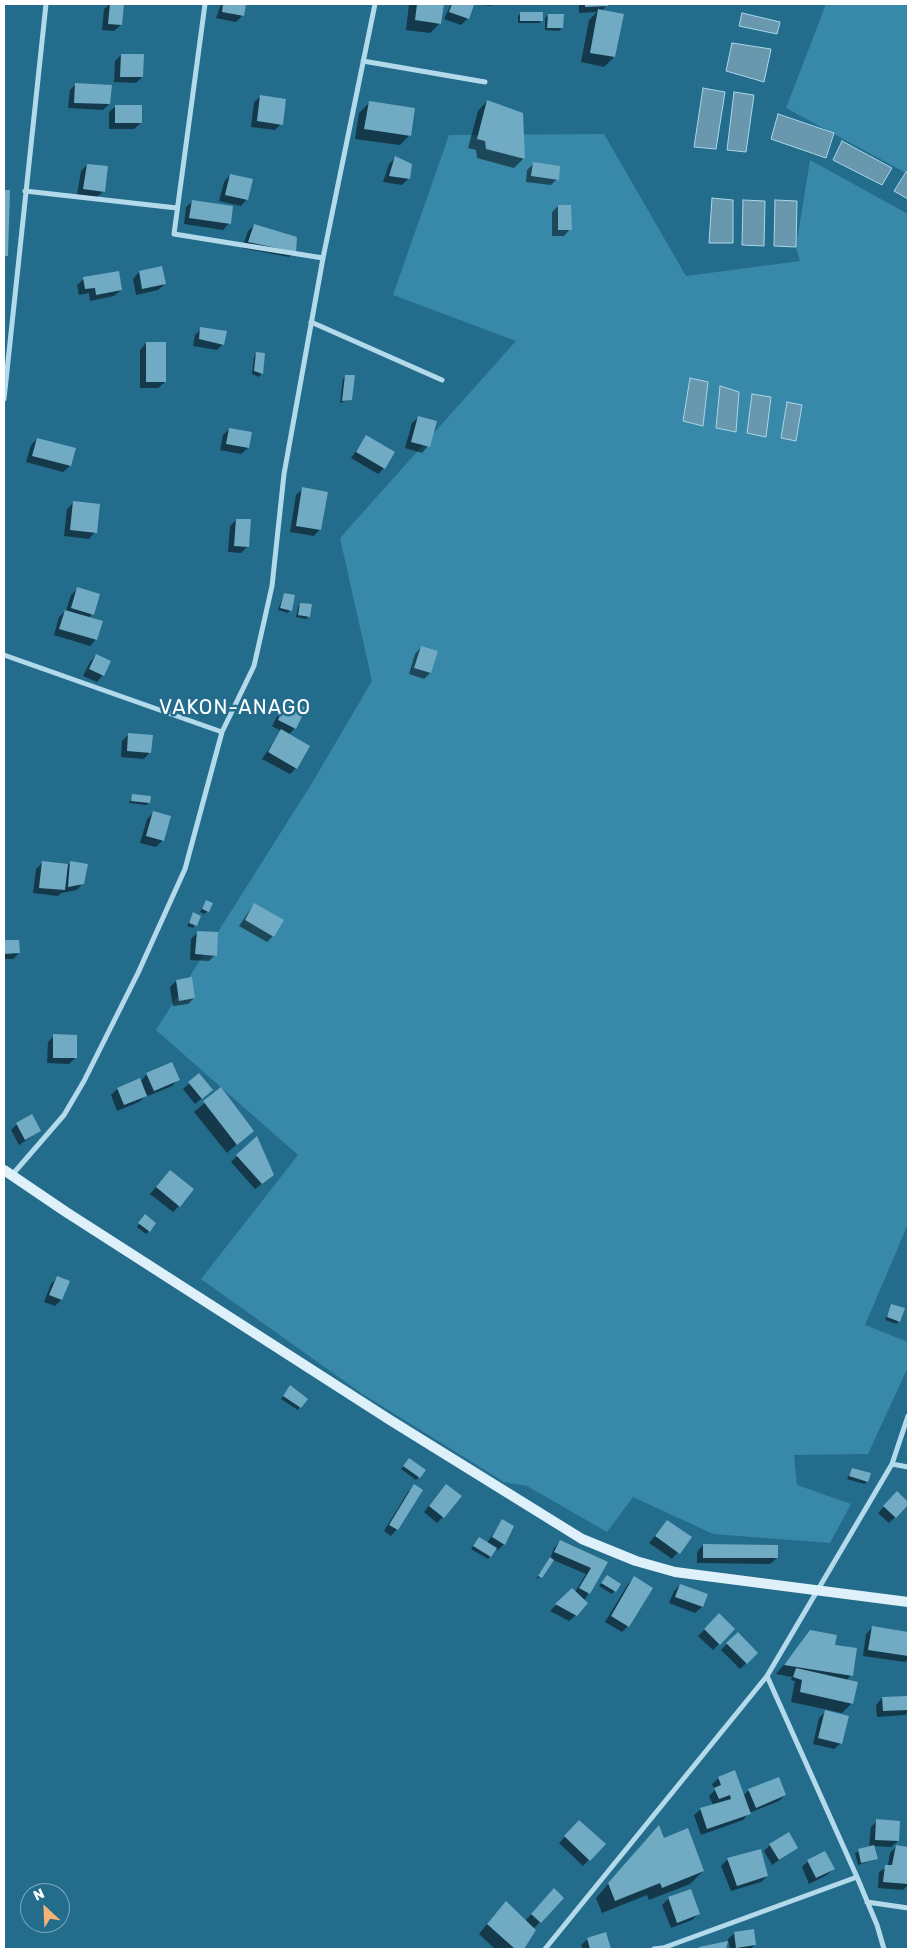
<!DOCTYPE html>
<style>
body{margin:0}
#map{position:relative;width:912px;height:1953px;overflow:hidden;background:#246c8c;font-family:Rubik,sans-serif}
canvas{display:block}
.frame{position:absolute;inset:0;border:5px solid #fff;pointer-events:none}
.north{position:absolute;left:20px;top:1883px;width:50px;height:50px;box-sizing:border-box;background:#246c8c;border:1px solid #7ca7ba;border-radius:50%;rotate:335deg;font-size:14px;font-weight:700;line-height:20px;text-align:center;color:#fff}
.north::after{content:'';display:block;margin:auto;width:18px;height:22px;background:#f5b176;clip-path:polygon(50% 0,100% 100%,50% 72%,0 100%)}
</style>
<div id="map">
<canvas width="912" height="1953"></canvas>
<div class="frame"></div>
<div class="north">N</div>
</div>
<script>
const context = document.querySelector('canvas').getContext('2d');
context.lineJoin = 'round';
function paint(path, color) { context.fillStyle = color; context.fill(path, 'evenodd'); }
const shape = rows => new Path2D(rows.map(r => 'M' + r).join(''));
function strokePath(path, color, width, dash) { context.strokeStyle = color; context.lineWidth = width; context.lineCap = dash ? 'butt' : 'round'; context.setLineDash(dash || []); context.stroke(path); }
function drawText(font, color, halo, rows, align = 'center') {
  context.font = font + ' Rubik,sans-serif'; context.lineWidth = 5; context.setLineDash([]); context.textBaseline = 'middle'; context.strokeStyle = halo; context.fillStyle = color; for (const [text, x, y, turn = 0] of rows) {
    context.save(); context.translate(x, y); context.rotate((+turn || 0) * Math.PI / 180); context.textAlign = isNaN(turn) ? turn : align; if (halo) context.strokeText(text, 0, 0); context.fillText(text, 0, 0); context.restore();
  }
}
paint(shape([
 [826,4,908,4,908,174,786,108],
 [604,134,686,276,800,261,796,247,810,160,908,214,908,1224,865,1325,908,1342,908,1367,868,1454,794,1455,797,1485,851,1504,830,1543,713,1534,633,1497,607,1532,527,1486,504,1482,361,1393,201,1279,298,1155,156,1030,312,783,372,681,340,538,516,341,393,295,449,135]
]), '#3888a9');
const water = shape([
 [742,13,780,22,777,34,739,26,742,13],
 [732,43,771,49,764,82,726,71,732,43],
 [703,88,725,92,716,149,694,147,703,88],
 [734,92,754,95,746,152,727,150,734,92],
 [778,114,834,133,826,158,771,139,778,114],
 [842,141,892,168,882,185,833,160,842,141],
 [906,172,908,174,908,199,894,191,906,172],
 [712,198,733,200,733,243,709,243,712,198],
 [743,200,765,201,764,246,742,245,743,200],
 [775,200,797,201,796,247,774,246,775,200],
 [690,378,708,382,703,426,683,421,690,378],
 [720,386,739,392,736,432,716,428,720,386],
 [752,394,771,397,766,437,747,433,752,394],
 [787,402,802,405,796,441,781,438,787,402]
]);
paint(water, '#6997ad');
strokePath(water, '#a7d8eb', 1);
paint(shape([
 [110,4,122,4,121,25,114,31,102,30,104,9],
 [221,4,245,4,242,16,236,22,216,18],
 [409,4,443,4,440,23,430,33,406,30],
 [451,4,472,6,468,18,461,25,444,19],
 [478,4,493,4,491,6],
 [579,4,607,4,602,11,614,57,604,67,581,62,589,20,597,12,579,13],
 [521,13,542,20,539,23,518,23,518,16],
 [548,15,562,28,559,31,545,30,545,18],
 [121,55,142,77,136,83,114,82,115,61],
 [76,84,109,104,103,110,68,108,70,90],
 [261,96,281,124,275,130,251,127,254,102],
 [487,101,524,158,514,168,477,158,476,150,468,148,478,111],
 [369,103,410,135,400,145,355,139,359,113],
 [116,106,141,123,134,129,109,129,109,112],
 [395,158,409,178,402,185,383,182,389,164],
 [533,164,557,179,551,185,526,182,527,170],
 [87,165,104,191,97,197,77,195,81,171],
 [230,175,247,199,241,206,219,201,224,182],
 [4,191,9,191,6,255,4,258],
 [193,201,229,223,223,230,184,224,186,207],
 [558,206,570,229,564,236,552,236,552,212],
 [254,225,295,251,289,257,242,248,248,231],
 [139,272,165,284,158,290,136,295,133,279],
 [84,279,121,290,114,296,90,301,89,293,79,295,77,285],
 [201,329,223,344,217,350,193,346,195,335],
 [146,343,165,382,158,388,140,388,140,350],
 [256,354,263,354,261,374,259,377,252,374,254,357],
 [346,376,351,399,340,403,343,379],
 [419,417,428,446,422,453,405,448,412,423],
 [229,429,248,448,241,454,220,450,223,435],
 [366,437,384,468,378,474,351,458],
 [37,439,74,449,70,466,63,472,26,462,31,445],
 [303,489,320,529,314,536,290,532,296,495],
 [74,502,95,532,89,539,64,536,67,509],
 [236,520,248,546,241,553,228,552,230,526],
 [77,589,92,614,89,618,96,639,90,646,54,635,59,617,66,610,71,595],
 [284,594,290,610,288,613,278,610],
 [300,604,309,616,306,619,296,617,298,607],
 [421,647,436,652,430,673,424,679,409,674,415,654],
 [96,655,103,675,97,682,83,676,90,662],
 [288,701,295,728,288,735,296,768,290,774,262,759,281,731,272,726,282,707],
 [128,735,150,752,144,759,121,757,122,741],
 [133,795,149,803,146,805,129,803],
 [153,813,169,817,162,841,156,847,140,843,147,819],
 [43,862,68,865,71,862,83,883,77,890,61,893,58,896,33,893,36,869],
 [206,901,211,903,205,914,200,912],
 [254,904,273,936,267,942,239,926],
 [193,914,199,916,193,928,187,926],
 [198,932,215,955,209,961,190,960,191,939],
 [4,942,18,942,19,953,13,959,4,959],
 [176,981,194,998,188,1004,173,1006,170,987],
 [54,1036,76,1057,69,1064,47,1063,48,1042],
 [147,1074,178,1079,172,1086,148,1096,147,1094,139,1102,117,1111,111,1095,117,1089,140,1082],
 [199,1075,205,1096,195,1104,183,1089],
 [221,1089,252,1131,227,1153,194,1112],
 [17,1124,40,1131,19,1145,11,1130],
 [237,1156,273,1175,255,1189,231,1162],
 [164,1178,179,1206,173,1212,150,1194],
 [143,1218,149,1231,146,1234,137,1227],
 [58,1277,68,1282,61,1300,55,1306,44,1302,51,1284],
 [892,1306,899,1321,897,1324,885,1320],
 [287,1390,300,1407,298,1410,281,1399],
 [406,1463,419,1477,416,1480,401,1469],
 [852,1469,867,1482,864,1484,847,1479],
 [414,1486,397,1529,391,1536,384,1531,408,1492],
 [440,1492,443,1517,437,1523,424,1512],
 [897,1493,908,1504,889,1523,878,1513],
 [502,1521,504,1544,498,1550,495,1549,488,1559,471,1549,479,1538,487,1543],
 [667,1521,690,1538,672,1559,649,1543],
 [560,1542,606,1562,576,1615,569,1621,550,1611,572,1589,575,1592,586,1574,553,1560,541,1577,536,1579,550,1559,554,1548],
 [703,1545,777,1558,770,1564,697,1563,697,1552],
 [607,1576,620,1585,612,1594,599,1586],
 [634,1578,628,1626,622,1632,605,1622,628,1584],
 [680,1585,706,1595,702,1607,695,1613,669,1603,674,1591],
 [719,1615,734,1629,713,1650,698,1636],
 [872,1628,908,1633,908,1659,905,1662,863,1656,866,1634],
 [811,1632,833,1646,851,1675,846,1681,852,1703,842,1713,791,1702,795,1681,791,1680,792,1677,776,1674],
 [738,1633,757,1653,740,1669,721,1650],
 [908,1697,908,1712,905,1715,877,1717,876,1705,882,1698],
 [825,1712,841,1743,834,1749,813,1744,819,1718],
 [719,1778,743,1796,749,1790,785,1795,779,1801,749,1813,743,1820,701,1835,694,1815,701,1809,713,1805,709,1796,715,1790,712,1784],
 [580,1821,604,1844,583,1866,559,1843],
 [877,1821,898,1841,891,1847,873,1846,876,1859,858,1865,855,1853,869,1847,871,1827],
 [663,1839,703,1871,690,1884,649,1900,647,1895,602,1913,596,1898,646,1840],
 [770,1845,797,1848,772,1865,764,1851],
 [896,1847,908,1849,908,1885,903,1890,878,1888,879,1872,888,1866,890,1853],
 [760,1850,767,1876,761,1882,731,1891,721,1866,727,1860],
 [808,1861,833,1869,827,1875,809,1884,802,1867],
 [548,1896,540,1922,533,1929,535,1930,523,1949,495,1949,479,1934,496,1913,525,1921],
 [669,1898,698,1914,692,1920,671,1928,662,1905],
 [735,1933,755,1945,750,1949,730,1949,728,1939],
 [605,1934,610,1949,583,1949,581,1945,588,1939]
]), '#0007');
paint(shape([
 [110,4,124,4,122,25,108,24],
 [223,4,246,4,244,16,222,12],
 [417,4,444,4,441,24,415,20],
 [452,4,474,5,469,19,449,12],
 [585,4,608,4,608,6,585,7],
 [598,9,624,14,615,57,590,53],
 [520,12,543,12,543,21,520,21],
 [548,14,564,14,563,28,547,28],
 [121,54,144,54,143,77,120,77],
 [75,83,112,85,110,104,74,103],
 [260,95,286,99,283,125,257,121],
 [487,100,523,113,525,159,486,149,485,141,477,139],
 [369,101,415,108,411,136,364,129],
 [115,105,142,105,142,123,115,123],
 [395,156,412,164,410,179,389,176],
 [533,162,560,166,559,180,531,176],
 [87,164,108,166,105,192,83,189],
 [230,174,253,179,248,200,225,195],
 [4,190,10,190,8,256,4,256],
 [192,200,233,206,231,224,189,218],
 [558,205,571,205,572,230,558,230],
 [254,224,297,237,296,252,248,242],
 [162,266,166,284,142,289,139,271],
 [119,271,122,290,96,295,95,288,85,289,83,277],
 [200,327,227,331,224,345,199,339],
 [146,342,166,342,166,382,146,382],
 [256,352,265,353,263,374,254,371],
 [345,375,355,375,352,400,342,401],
 [418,416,437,421,430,447,411,442],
 [229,428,252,432,249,448,226,444],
 [366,435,395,452,385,469,356,452],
 [37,438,76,448,71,466,32,456],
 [302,487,328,492,321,530,296,526],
 [73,501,100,504,97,533,70,530],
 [236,519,251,519,249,547,234,546],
 [77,587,100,594,94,615,71,608],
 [284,593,295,595,292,611,280,608],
 [300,603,312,604,310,617,298,615],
 [65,610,103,621,97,640,59,629],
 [421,646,438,651,431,673,414,668],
 [96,654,111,661,104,676,89,669],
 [288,699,306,708,296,729,278,720],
 [281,729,310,746,297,769,268,752],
 [128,733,153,735,151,753,127,751],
 [132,794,151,796,150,803,131,801],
 [153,811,171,816,164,841,146,836],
 [42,861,68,864,65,890,39,888],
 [70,861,88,864,84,884,68,887],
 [206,900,213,903,209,912,202,909],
 [254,903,284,920,274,937,245,920],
 [193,912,201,916,197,926,189,923],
 [197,931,218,932,217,956,195,954],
 [4,940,19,940,20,953,4,954],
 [192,977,195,998,179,1001,176,980],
 [53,1034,77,1035,77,1058,53,1058],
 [172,1062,180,1080,154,1091,146,1073],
 [199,1073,213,1090,202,1099,188,1082],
 [140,1078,147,1096,124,1105,117,1088],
 [221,1087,254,1131,237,1145,203,1101],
 [32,1114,41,1131,25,1140,16,1123],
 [257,1136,274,1175,262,1184,236,1155],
 [170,1170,194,1189,180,1207,156,1187],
 [145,1214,156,1223,150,1232,138,1223],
 [57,1276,70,1281,62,1300,49,1295],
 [891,1304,905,1308,900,1322,887,1317],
 [290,1385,308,1399,301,1408,283,1396],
 [409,1458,426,1470,420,1478,403,1466],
 [852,1468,871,1473,868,1482,849,1476],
 [414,1484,423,1490,398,1530,389,1525],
 [446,1484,462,1496,444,1518,429,1506],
 [897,1491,908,1502,908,1505,896,1518,883,1506],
 [502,1519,514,1526,505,1545,492,1537],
 [667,1520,692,1537,680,1554,655,1536],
 [479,1537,497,1548,491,1557,473,1546],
 [560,1540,608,1562,590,1594,579,1588,591,1568,554,1552],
 [703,1544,778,1545,778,1558,703,1558],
 [550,1557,554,1560,542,1578,538,1576],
 [607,1575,621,1584,616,1592,601,1583],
 [634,1576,653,1588,629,1627,611,1616],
 [680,1584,708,1594,703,1607,675,1597],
 [572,1588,588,1603,577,1616,555,1604],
 [719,1613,735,1629,720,1645,704,1629],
 [872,1626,908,1632,908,1656,868,1650],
 [810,1630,837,1635,835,1645,857,1648,853,1676,784,1665],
 [738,1632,758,1653,747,1664,726,1643],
 [796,1668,858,1682,853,1704,800,1692,802,1680,793,1677],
 [908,1696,908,1710,883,1711,882,1697],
 [825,1710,849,1716,842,1744,818,1738],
 [735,1770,751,1814,707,1829,700,1808,731,1799,730,1795,719,1799,714,1788,721,1785,718,1777],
 [779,1777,786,1795,756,1808,748,1789],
 [876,1819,900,1821,899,1841,875,1840],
 [579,1820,606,1844,590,1861,564,1836],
 [659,1825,664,1838,688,1828,704,1871,662,1888,660,1883,615,1901,608,1883],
 [789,1832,798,1848,779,1860,769,1844],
 [874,1845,878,1859,861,1863,858,1849],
 [896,1845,908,1847,908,1884,883,1882,885,1865,892,1865],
 [761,1849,768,1876,737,1886,727,1858],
 [825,1851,835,1869,816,1878,807,1860],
 [554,1888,564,1898,541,1923,531,1914],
 [691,1889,700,1914,677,1923,668,1897],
 [506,1901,536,1930,524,1949,515,1949,487,1924],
 [754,1929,756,1945,736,1948,734,1932],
 [606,1932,611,1949,590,1949,587,1938],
 [728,1941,726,1949,699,1949,699,1947]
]), '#71aac3');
strokePath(shape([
 [205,4,174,234,323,258],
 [363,61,485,82],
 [25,191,177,208],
 [311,322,442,380],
 [4,399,46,4],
 [4,655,222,732],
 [12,1175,64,1115,84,1081,138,973,185,869,222,732,254,666,272,586,284,474,323,258,375,4],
 [892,1464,908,1467],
 [767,1676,857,1877,877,1925,884,1949],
 [867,1902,908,1908],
 [545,1949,767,1676,892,1464,908,1416],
 [654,1949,663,1948,857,1877]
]), '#b3daeb', 5);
strokePath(shape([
 [4,1170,66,1212,390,1420,582,1539,636,1561,675,1572,908,1602]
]), '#def0f9', 10);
context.letterSpacing = '1px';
drawText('20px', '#fff', '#246c8c', [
 ["VAKON-ANAGO",235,708]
]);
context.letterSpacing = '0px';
</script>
